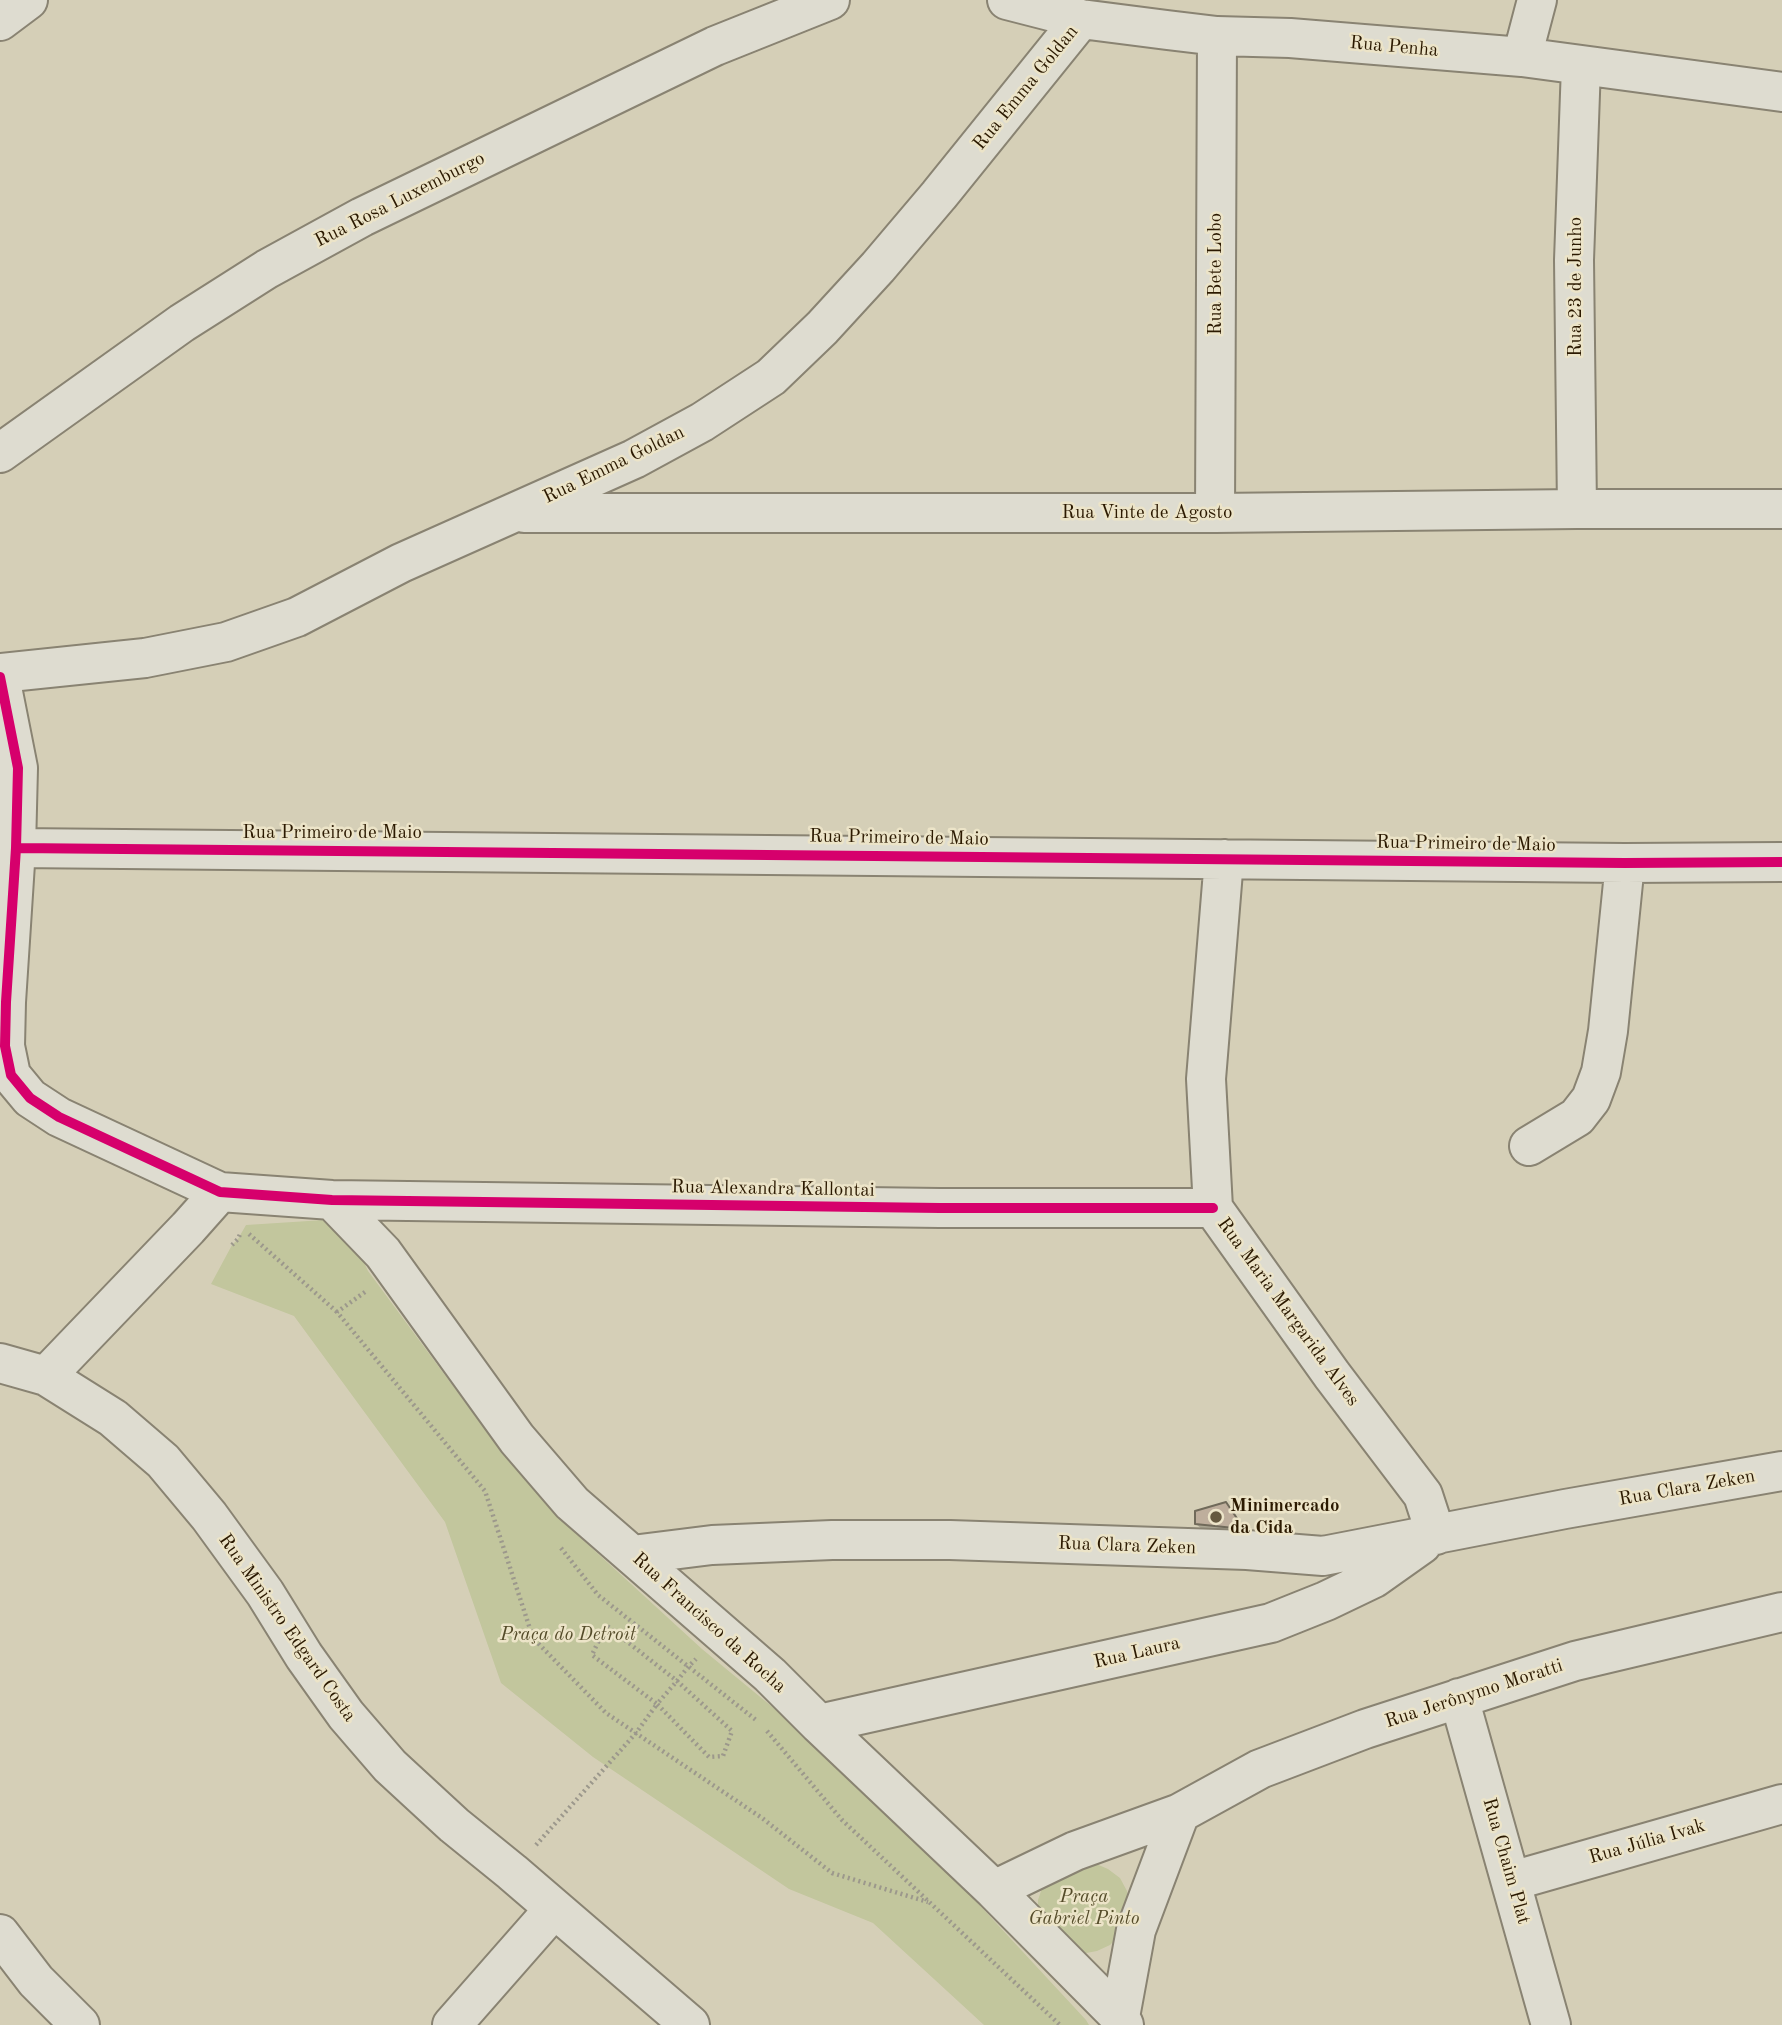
<!DOCTYPE html>
<meta charset="utf-8">
<style>
body{margin:0}
canvas{display:block;background:#d5cfb7}
</style>
<canvas width="1782" height="2025"></canvas>
<script>
const context = document.querySelector('canvas').getContext('2d');
context.lineJoin = 'round';
function paint(path, color) { context.fillStyle = color; context.fill(path, 'evenodd'); }
const shape = rows => new Path2D(rows.map(r => 'M' + r).join(''));
function strokePath(path, color, width, dash) { context.strokeStyle = color; context.lineWidth = width; context.lineCap = dash ? 'butt' : 'round'; context.setLineDash(dash || []); context.stroke(path); }
function drawText(font, color, halo, rows, align = 'center') {
  context.font = font + ' "Old Standard TT",serif'; context.lineWidth = 5; context.setLineDash([]); context.textBaseline = 'middle'; context.strokeStyle = halo; context.fillStyle = color; for (const [text, x, y, turn = 0] of rows) {
    context.save(); context.translate(x, y); context.rotate((+turn || 0) * Math.PI / 180); context.textAlign = isNaN(turn) ? turn : align; if (halo) context.strokeText(text, 0, 0); context.fillText(text, 0, 0); context.restore();
  }
}
paint(shape([
 [324,1220,350,1234,368,1271,504,1455,571,1529,702,1649,810,1738,972,1897,1086,2020,1089,2025,984,2025,873,1923,789,1889,593,1757,501,1683,445,1522,294,1316,211,1284,232,1245,238,1239,246,1225],
 [1094,1863,1108,1869,1120,1878,1127,1891,1130,1906,1121,1934,1110,1945,1097,1951,1081,1954,1038,1915,1038,1900,1043,1885]
]), '#c2c69d');
paint(shape([
 [1225,1504,1234,1512,1250,1536,1205,1532,1196,1524]
]), '#0003');
const building = shape([
 [1226,1502,1244,1529,1195,1524,1195,1511,1226,1502]
]);
paint(building, '#beae9c');
strokePath(building, '#706a5a', 2);
const minor = shape([
 [1007,0,1081,19,1167,30,1217,36,1290,38,1522,57,1782,92],
 [0,21,28,0],
 [1522,57,1537,0],
 [0,453,182,323,267,269,362,217,715,46,830,0],
 [1577,509,1574,260,1581,66],
 [524,513,1215,513,1577,509,1782,509],
 [1215,513,1217,36],
 [0,673,145,658,226,642,297,617,401,563,634,459,702,422,771,377,822,328,878,267,939,195,1081,19],
 [0,677,18,768,16,848,6,1002,5,1046,11,1075,30,1098,59,1117,220,1192,332,1200,940,1208,1213,1208],
 [16,848,1625,863,1782,862],
 [1224,859,1206,1079,1213,1208,1332,1375,1423,1495,1436,1535],
 [1529,1146,1577,1117,1591,1099,1601,1072,1608,1031,1625,863],
 [332,1200,383,1253,517,1439,572,1503,770,1675,819,1724,994,1890,1120,2017],
 [0,1363,46,1376,113,1418,163,1461,209,1516,265,1593,304,1656,346,1715,390,1766,454,1825,512,1872,690,2025],
 [46,1376,188,1228,220,1192],
 [632,1555,712,1545,832,1540,950,1540,1247,1550,1323,1556,1565,1509,1782,1471],
 [1459,1698,1551,2025],
 [819,1724,1271,1623,1326,1601,1374,1578,1422,1544],
 [1512,1881,1782,1804],
 [994,1890,1075,1851,1180,1813,1260,1769,1365,1729,1575,1661,1782,1612],
 [0,1934,36,1981,80,2025],
 [452,2025,554,1909],
 [1124,2025,1120,2017,1136,1930,1180,1813]
]);
strokePath(minor, '#898372', 42);
strokePath(shape([
 [249,1234,337,1312],
 [232,1245,238,1239,241,1232],
 [365,1292,337,1312,485,1491,533,1638,606,1713,762,1818,832,1873,928,1902],
 [561,1548,598,1595,756,1720],
 [767,1731,842,1820,1060,2025],
 [536,1845,636,1733,657,1704,592,1655,606,1625,677,1681,732,1731,723,1756,709,1757,657,1704,677,1681,688,1667,696,1659]
]), '#9c988c', 4.5, [2, 3.5]);
strokePath(minor, '#dedcd0', 38);
strokePath(shape([
 [0,677,18,768,16,848,6,1002,5,1046,11,1075,30,1098,59,1117,220,1192,332,1200,940,1208,1213,1208],
 [16,848,1625,863,1782,862]
]), '#d6006c', 10);
for (const [x, y, r, color] of [
 [1216,1517,7,"#665940"]
]) { const dot = new Path2D(); dot.arc(x, y, r, 0, 2 * Math.PI); context.fillStyle = color; context.fill(dot); strokePath(dot, '#ece4c8', 2.5); }
drawText('19px', '#2b1900', '#ece4c8', [
 ["Rua Penha",1394,47,5],
 ["Rua Emma Goldan",1026,88,-51],
 ["Rua Rosa Luxemburgo",400,200,-27],
 ["Rua Bete Lobo",1216,274,-90],
 ["Rua 23 de Junho",1576,287,-90],
 ["Rua Emma Goldan",614,465,-26],
 ["Rua Vinte de Agosto",1147,513],
 ["Rua Primeiro de Maio",332,833],
 ["Rua Primeiro de Maio",899,838,1],
 ["Rua Primeiro de Maio",1466,844,1],
 ["Rua Alexandra Kallontai",773,1189,1],
 ["Rua Maria Margarida Alves",1288,1312,54],
 ["Rua Clara Zeken",1687,1488,-10],
 ["Rua Clara Zeken",1127,1546,2],
 ["Rua Francisco da Rocha",709,1623,42],
 ["Rua Ministro Edgard Costa",287,1628,55],
 ["Rua Laura",1137,1653,-13],
 ["Rua Jerônymo Moratti",1474,1694,-18],
 ["Rua Júlia Ivak",1647,1842,-16],
 ["Rua Chaim Plat",1506,1861,74]
]);
drawText('bold 19px', '#2b1900', '#ece4c8', [
 ["Minimercado",1230,1506],
 ["da Cida",1230,1528]
], 'left');
drawText('italic 19px', '#544b29', '#ece4c8', [
 ["Praça do Detroit",568,1635],
 ["Praça",1084,1897],
 ["Gabriel Pinto",1084,1919]
]);
</script>
